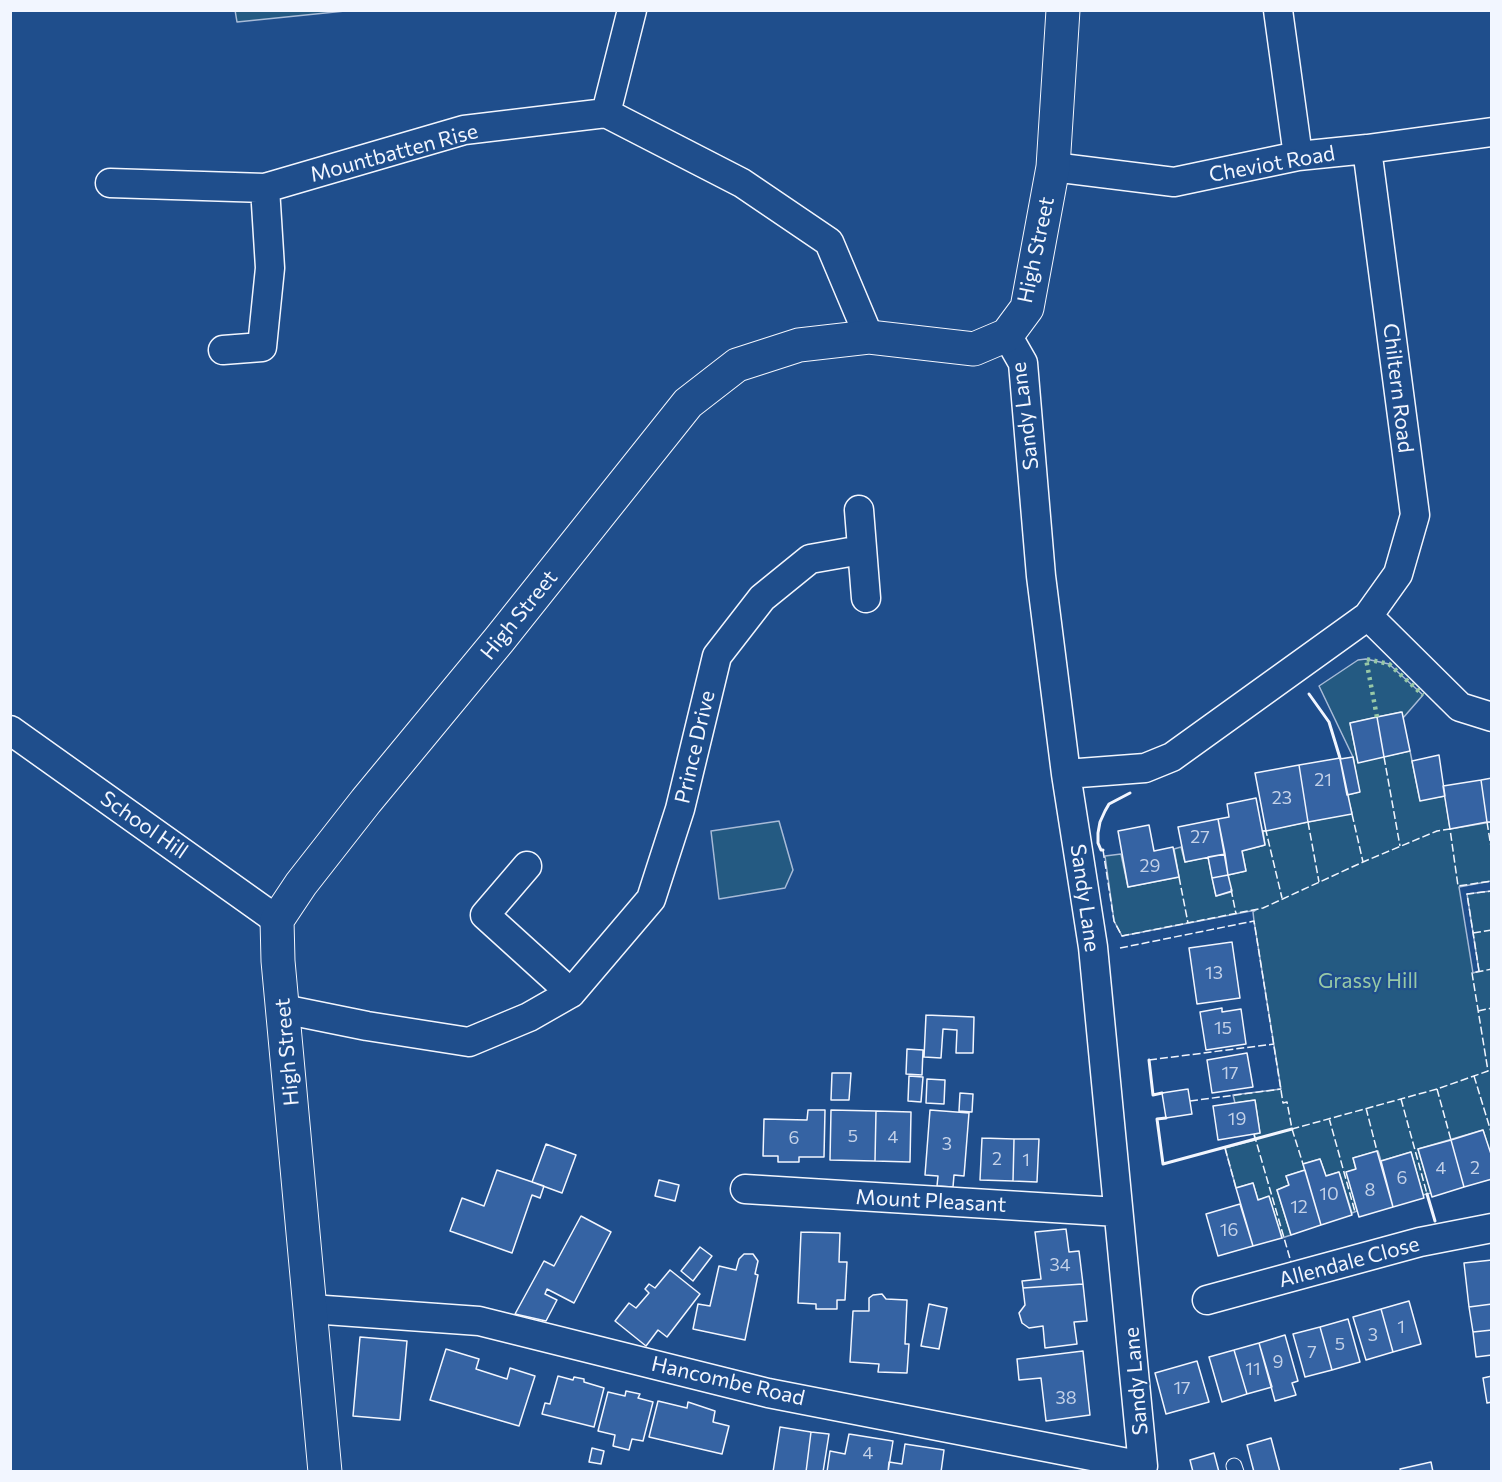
<!DOCTYPE html>
<style>
body{margin:0}
#map{position:relative;width:1502px;height:1482px;overflow:hidden;background:#1f4e8c;font-family:Commissioner,sans-serif}
canvas{display:block}
.frame{position:absolute;inset:0;border:12px solid #f2f6ff;pointer-events:none}
</style>
<div id="map">
<canvas width="1502" height="1482"></canvas>
<div class="frame"></div>
</div>
<script>
const context = document.querySelector('canvas').getContext('2d');
context.lineJoin = 'round';
function paint(path, color) { context.fillStyle = color; context.fill(path, 'evenodd'); }
const shape = rows => new Path2D(rows.map(r => 'M' + r).join(''));
function strokePath(path, color, width, dash) { context.strokeStyle = color; context.lineWidth = width; context.lineCap = dash ? 'butt' : 'round'; context.setLineDash(dash || []); context.stroke(path); }
function drawText(font, color, halo, rows, align = 'center') {
  context.font = font + ' Commissioner,sans-serif'; context.lineWidth = 4.5; context.setLineDash([]); context.textBaseline = 'middle'; context.strokeStyle = halo; context.fillStyle = color; for (const [text, x, y, turn = 0] of rows) {
    context.save(); context.translate(x, y); context.rotate((+turn || 0) * Math.PI / 180); context.textAlign = isNaN(turn) ? turn : align; if (halo) context.strokeText(text, 0, 0); context.fillText(text, 0, 0); context.restore();
  }
}
const green = shape([
 [235,10,345,10,345,11,237,22,235,10],
 [1366,659,1389,664,1423,695,1403,718,1401,712,1350,723,1358,762,1410,751,1420,800,1445,796,1450,829,1491,822,1491,881,1459,887,1473,973,1479,971,1467,894,1491,891,1491,1157,1483,1130,1418,1149,1431,1193,1423,1195,1411,1152,1381,1161,1378,1151,1353,1158,1356,1169,1347,1172,1357,1211,1352,1213,1339,1172,1326,1176,1320,1159,1303,1164,1305,1170,1286,1176,1289,1185,1277,1190,1291,1235,1282,1238,1269,1197,1258,1200,1253,1183,1236,1188,1225,1148,1255,1140,1254,1134,1260,1133,1255,1100,1235,1103,1233,1095,1281,1089,1254,921,1253,912,1256,910,1122,936,1114,921,1105,856,1121,854,1128,887,1179,877,1174,849,1181,847,1185,862,1208,857,1216,896,1231,892,1228,875,1246,871,1242,851,1265,845,1263,831,1352,813,1347,795,1359,792,1353,757,1319,686,1358,660,1366,659],
 [779,821,793,870,785,888,719,899,711,831,779,821]
]);
paint(green, '#245a82');
strokePath(green, '#a8bbd7', 1.5);
const building = shape([
 [1402,712,1410,751,1384,757,1377,717,1402,712],
 [1377,717,1384,757,1358,763,1350,723,1377,717],
 [1439,755,1445,796,1420,801,1412,761,1439,755],
 [1353,757,1360,792,1347,795,1340,759,1353,757],
 [1340,758,1352,814,1308,822,1299,765,1340,758],
 [1299,765,1308,822,1266,831,1255,773,1299,765],
 [1492,778,1492,822,1487,822,1481,780,1492,778],
 [1481,780,1487,822,1450,829,1443,786,1481,780],
 [1256,798,1265,845,1242,851,1246,871,1228,875,1218,819,1229,817,1227,804,1256,798],
 [1218,819,1225,854,1185,862,1178,827,1218,819],
 [1149,825,1154,851,1173,847,1179,877,1128,887,1118,831,1149,825],
 [1225,854,1228,875,1212,878,1208,857,1225,854],
 [1228,875,1232,891,1216,896,1212,878,1228,875],
 [1232,942,1240,998,1197,1004,1189,948,1232,942],
 [1222,1008,1222,1012,1241,1009,1246,1044,1206,1050,1200,1012,1222,1008],
 [926,1015,974,1017,973,1053,956,1053,957,1030,943,1029,941,1058,924,1057,926,1015],
 [907,1049,923,1050,922,1075,906,1074,907,1049],
 [1247,1053,1253,1087,1212,1093,1207,1060,1247,1053],
 [832,1073,851,1073,849,1100,831,1100,832,1073],
 [909,1076,923,1077,921,1102,908,1101,909,1076],
 [927,1079,945,1080,944,1104,926,1103,927,1079],
 [1188,1089,1192,1114,1166,1118,1162,1093,1188,1089],
 [960,1093,973,1094,972,1112,959,1111,960,1093],
 [1255,1100,1260,1133,1218,1140,1213,1106,1255,1100],
 [808,1110,825,1110,824,1157,799,1157,799,1162,778,1162,778,1156,763,1156,764,1119,807,1120,808,1110],
 [831,1110,876,1111,875,1161,830,1160,831,1110],
 [930,1110,969,1113,964,1176,954,1175,953,1187,937,1186,938,1176,925,1175,930,1110],
 [876,1111,911,1112,910,1162,875,1161,876,1111],
 [1483,1130,1492,1157,1492,1179,1464,1187,1451,1140,1483,1130],
 [982,1138,1014,1139,1013,1181,980,1180,982,1138],
 [1014,1139,1039,1139,1037,1182,1013,1181,1014,1139],
 [1451,1140,1464,1187,1432,1197,1418,1149,1451,1140],
 [546,1144,576,1155,562,1193,532,1182,546,1144],
 [1377,1151,1393,1207,1359,1217,1346,1172,1356,1169,1353,1158,1377,1151],
 [1411,1152,1424,1198,1393,1207,1381,1161,1411,1152],
 [1320,1159,1326,1176,1339,1172,1352,1215,1321,1225,1303,1164,1320,1159],
 [497,1170,544,1186,540,1198,532,1195,512,1253,450,1231,462,1198,484,1206,497,1170],
 [1305,1170,1321,1225,1291,1235,1277,1190,1289,1185,1286,1176,1305,1170],
 [659,1180,679,1185,675,1201,655,1196,659,1180],
 [1253,1183,1258,1200,1269,1196,1282,1238,1253,1246,1236,1188,1253,1183],
 [1240,1204,1253,1246,1218,1256,1206,1214,1240,1204],
 [581,1216,611,1232,574,1303,547,1289,545,1294,557,1300,546,1321,515,1314,544,1261,554,1266,581,1216],
 [1066,1229,1069,1252,1079,1251,1083,1284,1023,1288,1022,1281,1041,1279,1035,1232,1066,1229],
 [801,1232,840,1233,839,1262,847,1262,845,1300,837,1300,837,1309,816,1309,816,1304,798,1303,801,1232],
 [700,1247,712,1256,693,1281,681,1271,700,1247],
 [744,1254,753,1254,758,1261,755,1274,758,1275,745,1340,693,1329,698,1304,710,1306,719,1266,736,1270,739,1259,744,1254],
 [1492,1260,1492,1304,1469,1307,1464,1263,1492,1260],
 [670,1270,700,1294,667,1337,658,1330,646,1346,615,1321,629,1303,636,1308,649,1293,645,1289,649,1284,655,1288,670,1270],
 [1083,1284,1087,1321,1074,1322,1077,1344,1045,1348,1043,1326,1029,1328,1022,1323,1019,1313,1025,1305,1023,1288,1083,1284],
 [882,1294,886,1299,907,1300,905,1344,909,1344,907,1373,878,1372,879,1364,850,1362,853,1311,869,1311,869,1298,873,1295,882,1294],
 [1409,1301,1421,1344,1393,1352,1381,1309,1409,1301],
 [929,1304,947,1308,939,1349,921,1346,929,1304],
 [1492,1304,1492,1330,1473,1332,1469,1307,1492,1304],
 [1381,1309,1393,1352,1366,1360,1353,1317,1381,1309],
 [1348,1319,1360,1362,1332,1370,1320,1327,1348,1319],
 [1320,1327,1332,1370,1305,1377,1293,1334,1320,1327],
 [1492,1330,1492,1355,1476,1357,1473,1332,1492,1330],
 [1285,1335,1298,1381,1292,1383,1296,1395,1275,1401,1259,1343,1285,1335],
 [360,1337,407,1341,400,1420,353,1416,360,1337],
 [1259,1343,1272,1387,1247,1394,1234,1350,1259,1343],
 [446,1349,479,1359,476,1369,507,1379,510,1368,535,1376,519,1426,430,1400,446,1349],
 [1234,1350,1247,1394,1222,1402,1209,1357,1234,1350],
 [1083,1351,1090,1415,1046,1421,1041,1378,1019,1380,1017,1359,1083,1351],
 [1197,1361,1209,1402,1166,1414,1155,1373,1197,1361],
 [558,1376,573,1380,574,1377,584,1379,584,1382,604,1388,594,1427,542,1414,545,1403,550,1404,558,1376],
 [1492,1376,1492,1402,1487,1403,1483,1378,1492,1376],
 [626,1391,640,1394,638,1398,653,1402,643,1441,632,1439,629,1450,613,1446,615,1435,598,1431,608,1392,625,1396,626,1391],
 [658,1401,687,1408,688,1402,715,1411,713,1422,729,1426,722,1454,649,1437,658,1401],
 [780,1427,811,1432,806,1472,773,1472,780,1427],
 [811,1432,829,1434,823,1472,806,1472,811,1432],
 [849,1434,893,1441,888,1472,827,1472,830,1451,845,1454,849,1434],
 [1271,1438,1280,1472,1254,1472,1247,1445,1271,1438],
 [905,1444,944,1450,941,1472,888,1472,889,1462,902,1464,905,1444],
 [592,1448,604,1451,601,1464,589,1462,592,1448],
 [1214,1453,1219,1472,1193,1472,1190,1460,1214,1453],
 [1431,1462,1433,1472,1401,1472,1400,1469,1431,1462]
]);
paint(building, '#3563a3');
strokePath(building, '#f2f6ff', 1.5);
const lane = shape([
 [1234,1466,1236,1472]
]);
const street = shape([
 [1278,10,1298,156],
 [606,113,632,10],
 [1053,167,1174,182,1298,156,1367,149,1492,132],
 [110,183,265,188,464,130,606,113,742,183,829,242,869,337],
 [223,350,262,347,270,268,265,188],
 [859,510,866,598],
 [1368,616,1460,707,1492,717],
 [10,730,277,920],
 [1066,774,1145,768,1172,757,1368,616,1398,574,1415,515,1367,149],
 [527,866,485,915,571,993],
 [283,1009,367,1026,469,1042,529,1017,571,993,651,899,680,809,717,656,762,598,810,559,861,550],
 [745,1189,1118,1212],
 [1207,1300,1420,1242,1492,1228],
 [311,1309,479,1321,768,1393,1143,1466,1093,947,1066,774,1041,576,1023,363,1007,335]
]);
const secondary = shape([
 [325,1472,278,961,277,920,301,884,366,801,499,640,688,403,737,365,799,345,869,337,974,349,1007,335,1027,308,1053,167,1063,10]
]);
strokePath(lane, '#f2f6ff', 17);
strokePath(street, '#f2f6ff', 31);
strokePath(secondary, '#f2f6ff', 35);
strokePath(lane, '#1f4e8c', 15);
strokePath(street, '#1f4e8c', 28);
strokePath(secondary, '#1f4e8c', 33);
strokePath(shape([
 [1377,717,1366,659,1389,664,1423,695]
]), '#97c8a6', 4.5, [3, 4.5]);
strokePath(shape([
 [1384,757,1400,846],
 [1352,814,1363,862],
 [1308,822,1319,882],
 [1487,822,1492,853],
 [1263,831,1266,831,1282,898],
 [1103,850,1114,921,1122,936,1263,908,1363,862,1437,831,1450,829,1458,886,1492,881],
 [1179,877,1188,923],
 [1231,889,1236,914],
 [1473,933,1492,930],
 [1120,948,1254,921,1283,1103,1287,1102,1292,1129,1437,1089,1488,1071,1472,973,1492,969],
 [1479,971,1467,894,1492,891],
 [1478,1011,1492,1008],
 [1149,1060,1274,1044],
 [1474,1076,1492,1135],
 [1437,1089,1451,1140],
 [1401,1099,1427,1194],
 [1190,1101,1281,1089],
 [1366,1108,1377,1151],
 [1329,1118,1355,1212],
 [1292,1129,1303,1164],
 [1254,1134,1291,1262],
 [1225,1148,1236,1188]
]), '#f2f6ff', 1.5, [8, 3]);
strokePath(shape([
 [1309,694,1329,722,1340,758],
 [1103,850,1101,850,1098,843,1098,833,1100,822,1105,811,1109,804,1130,793],
 [1149,1060,1153,1095,1162,1093],
 [1166,1118,1157,1119,1163,1164,1292,1129],
 [1427,1194,1435,1221]
]), '#f2f6ff', 3);
drawText('18px', '#c3d1e8', null, [
 ["21",1323,780],
 ["23",1282,798],
 ["27",1200,837],
 ["29",1150,866],
 ["13",1214,973],
 ["15",1223,1028],
 ["17",1230,1073],
 ["19",1237,1119],
 ["5",853,1136],
 ["4",893,1137],
 ["6",794,1138],
 ["3",947,1144],
 ["2",997,1159],
 ["1",1026,1160],
 ["4",1441,1168],
 ["2",1475,1168],
 ["6",1402,1178],
 ["8",1370,1190],
 ["10",1329,1194],
 ["12",1299,1207],
 ["16",1229,1230],
 ["34",1060,1265],
 ["1",1401,1327],
 ["3",1373,1335],
 ["5",1340,1344],
 ["7",1312,1352],
 ["9",1278,1362],
 ["11",1253,1369],
 ["17",1182,1388],
 ["38",1066,1398],
 ["4",868,1453]
]);
drawText('21px', '#f2f6ff', '#1f4e8c', [
 ["Mountbatten Rise",394,153,-15],
 ["Cheviot Road",1272,164,-10],
 ["High Street",1036,250,-78],
 ["Chiltern Road",1398,388,83],
 ["Sandy Lane",1025,416,-97],
 ["High Street",519,615,-51],
 ["Prince Drive",695,747,-77],
 ["School Hill",144,825,35],
 ["Sandy Lane",1085,898,82],
 ["High Street",287,1052,-95],
 ["Mount Pleasant",931,1201,3],
 ["Allendale Close",1349,1262,-15],
 ["Hancombe Road",728,1381,13],
 ["Sandy Lane",1136,1381,-95]
]);
drawText('21px', '#97c8a6', '#1f4e8c', [
 ["Grassy Hill",1368,981]
]);
</script>
